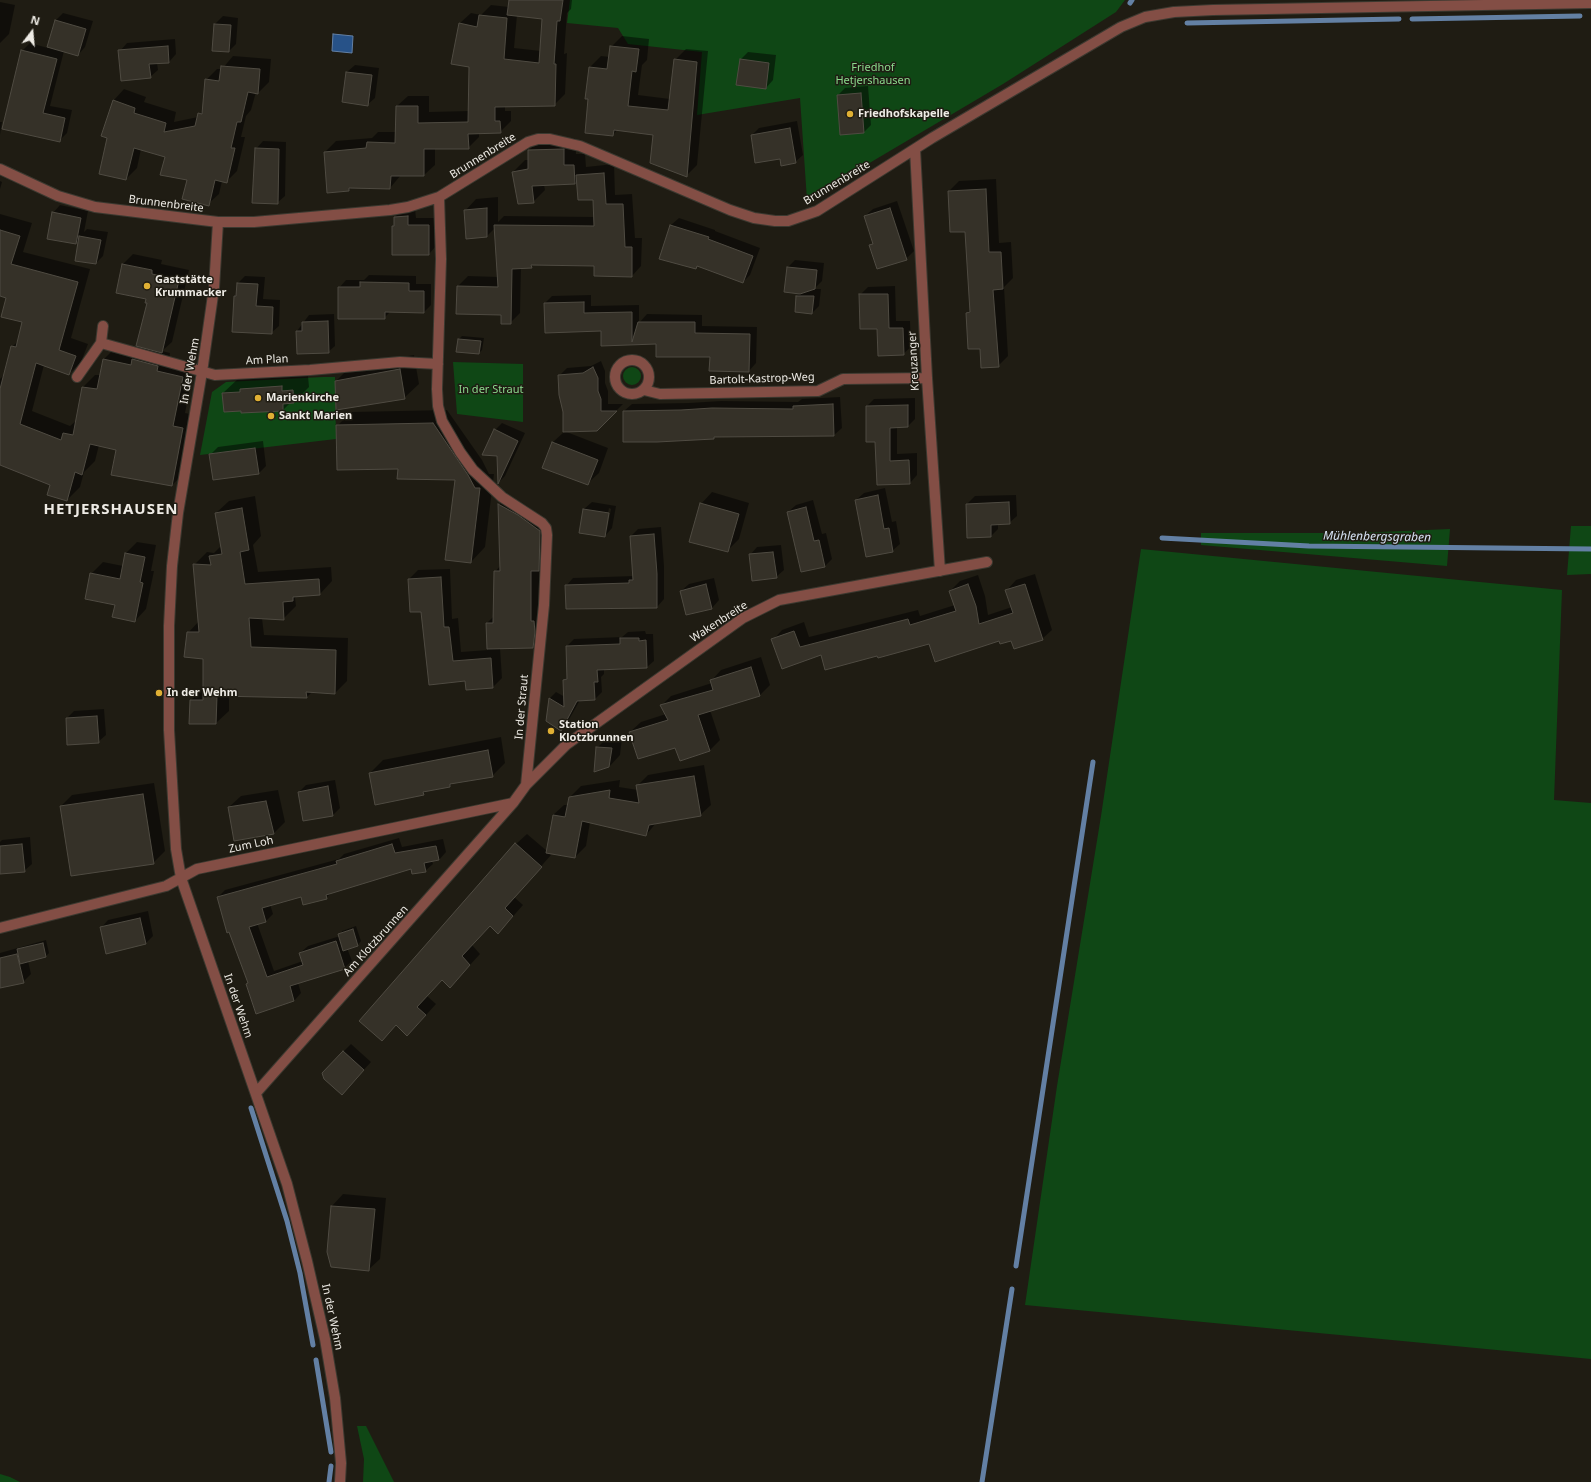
<!DOCTYPE html>
<meta charset="utf-8">
<style>
body{margin:0}
#map{position:relative;width:1591px;height:1482px;overflow:hidden;background:#1f1c13;font-family:"Noto Sans",sans-serif}
canvas{display:block}
.north{position:absolute;left:12px;top:12px;width:40px;height:40px;-webkit-text-stroke:3px #1f1c13;paint-order:stroke;rotate:16deg;font-size:11px;font-weight:700;line-height:16px;text-align:center;color:#eeebe5}
.north::after{content:'';display:block;margin:auto;width:14px;height:18px;background:#eeebe5;clip-path:polygon(50% 0,100% 100%,50% 72%,0 100%)}
</style>
<div id="map">
<canvas width="1591" height="1482"></canvas>
<div class="north">N</div>
</div>
<script>
const context = document.querySelector('canvas').getContext('2d');
context.lineJoin = 'round';
function paint(path, color) { context.fillStyle = color; context.fill(path, 'evenodd'); }
const shape = rows => new Path2D(rows.map(r => 'M' + r).join(''));
function strokePath(path, color, width, dash) { context.strokeStyle = color; context.lineWidth = width; context.lineCap = dash ? 'butt' : 'round'; context.setLineDash(dash || []); context.stroke(path); }
function drawText(font, color, halo, rows, align = 'center') {
  context.font = font + ' "Noto Sans",sans-serif'; context.lineWidth = 3; context.setLineDash([]); context.textBaseline = 'middle'; context.strokeStyle = halo; context.fillStyle = color; for (const [text, x, y, turn = 0] of rows) {
    context.save(); context.translate(x, y); context.rotate((+turn || 0) * Math.PI / 180); context.textAlign = isNaN(turn) ? turn : align; if (halo) context.strokeText(text, 0, 0); context.fillText(text, 0, 0); context.restore();
  }
}
paint(shape([
 [570,0,1125,0,1116,12,1003,84,807,200,800,98,697,115,702,52,628,44,618,28,567,23],
 [453,362,523,364,523,422,457,414],
 '623 376a9 9 0 1 1 18 0a9 9 0 1 1-18 0Z',
 [323,377,335,377,336,439,200,455,212,392,226,382],
 [1571,526,1591,526,1591,574,1567,575],
 [1450,529,1447,566,1201,545,1201,533,1356,533],
 [1141,549,1562,590,1554,800,1591,803,1591,1359,1025,1305,1057,1086,1101,816],
 [357,1426,366,1426,394,1482,363,1482,364,1459],
 [0,1474,10,1477,20,1482,0,1482]
]), '#0f4715');
const water = shape([
 [333,34,353,36,352,53,332,51,333,34]
]);
paint(water, '#275288');
strokePath(water, '#6380a4', 1);
paint(shape([
 [510,0,572,0,571,9,567,13,564,54,567,53,565,94,554,105,505,106,505,111,511,111,511,121,500,132,479,133,479,137,468,148,435,148,435,165,424,175,401,175,390,188,352,187,349,190,325,152,336,141,372,138,378,132,396,132,397,106,408,96,429,96,429,112,469,111,470,66,460,23,471,13,481,15,491,5,509,7],
 [517,15,543,18,541,51,514,48],
 [0,2,15,5,9,34,0,43],
 [63,13,93,21,85,47,78,55,64,51,50,106,72,110,67,133,59,141,3,129,22,51,30,43,48,48,56,20],
 [223,16,238,18,236,44,229,51,213,50,215,24],
 [622,36,649,39,647,60,642,65,638,95,670,99,675,60,686,49,708,51,697,165,686,176,654,134,618,129,613,135,590,99,586,98,590,67,601,56,610,57,611,47],
 [175,39,176,54,169,62,157,63,158,70,150,77,120,51,127,43],
 [748,52,776,55,773,80,766,88,741,59],
 [233,56,271,59,269,82,258,93,256,92,251,110,246,116,241,137,245,137,237,171,226,182,222,181,219,194,208,204,166,156,141,149,137,168,126,179,108,138,114,100,124,89,146,97,144,102,176,112,174,122,198,117,204,109,206,80,217,69,222,69],
 [355,65,379,68,375,98,367,105,343,102,347,72],
 [868,86,871,125,864,132,838,95,845,88],
 [797,121,803,155,795,162,752,135,759,128],
 [0,122,2,122,0,135],
 [575,138,576,154,585,154,586,167,614,164,615,195,632,194,635,238,642,238,641,266,632,276,595,265,534,264,531,267,521,268,520,313,510,323,502,314,458,286,468,276,499,277,495,228,487,236,465,211,476,199,498,197,498,222,504,216,595,217,594,199,578,180,574,184,544,185,545,190,533,202,513,172,525,160,529,160,529,150,540,139],
 [263,141,286,142,285,196,277,203,256,149],
 [996,179,999,243,1011,242,1013,278,1004,287,1008,356,998,366,981,348,967,313,971,309,966,231,949,191,959,181],
 [0,181,2,182,0,189],
 [897,201,914,251,906,259,871,246,874,242,865,216,873,209],
 [60,205,88,211,84,232,87,229,108,232,103,256,96,263,79,240,76,243,53,213],
 [415,209,416,218,436,218,436,246,429,254,393,254,393,226,395,224,395,217,402,210],
 [0,214,32,223,23,252,90,269,71,338,88,344,81,362,69,374,44,365,32,411,70,426,77,420,83,387,95,375,100,375,104,359,116,347,140,352,145,348,148,302,123,264,133,254,162,260,161,264,189,270,172,342,162,351,170,353,169,359,195,364,185,413,195,415,185,473,172,485,117,449,99,445,95,461,84,472,80,487,67,500,52,484,0,464,0,379,4,375,12,347,18,341,23,321,7,297,0,295],
 [679,218,715,230,715,231,760,248,750,275,743,282,698,265,695,268,671,225],
 [795,260,824,263,822,281,814,289,821,289,819,306,812,313,797,296,801,293,788,267],
 [369,275,416,276,416,284,431,284,431,305,424,312,391,311,384,318,339,288,346,280,364,280],
 [245,276,265,277,263,299,280,300,279,326,271,333,234,296,237,294,238,283],
 [895,286,896,321,910,321,911,347,903,354,878,328,860,295,868,287],
 [591,295,591,306,639,305,639,323,647,314,702,315,702,326,757,327,756,363,749,371,711,356,657,343,602,345,602,330,545,303,552,296],
 [334,314,335,346,328,352,297,331,309,315],
 [462,336,484,338,482,350,479,353,459,339],
 [414,355,419,384,404,398,336,381,351,366],
 [601,361,605,371,605,383,608,391,608,404,623,404,597,430,564,431,608,448,599,473,587,484,553,442,564,432,564,412,559,376,567,368,591,366],
 [297,371,297,376,308,376,309,387,293,403,290,403,283,410,223,393,239,378],
 [840,397,842,428,834,435,715,436,713,438,624,411,632,404,689,403,721,401,798,402,802,399],
 [915,398,915,419,908,426,897,426,897,454,917,453,917,475,910,483,878,484,876,441,867,406,874,399],
 [447,410,482,460,489,474,494,474,485,547,471,562,456,479,399,468,337,426,351,412],
 [502,423,525,433,505,476,499,482,498,455,495,430],
 [263,441,266,466,259,473,210,455,218,447],
 [885,488,892,522,896,521,900,544,892,551,856,500,864,493],
 [712,492,749,503,739,539,728,550,701,504],
 [508,495,527,506,549,522,548,561,540,568,540,612,542,637,533,647,500,648,502,678,493,687,466,680,429,684,422,611,409,579,418,570,450,569,452,619,458,618,461,652,488,650,487,623,494,616,495,572,500,566,499,505],
 [1016,495,1017,516,1009,523,998,523,998,529,991,536,968,537,967,504,975,496],
 [255,496,261,536,253,545,258,572,331,567,332,581,320,594,297,596,295,598,296,606,283,619,262,618,264,635,348,638,347,681,335,693,312,692,307,697,229,695,229,711,216,723,190,723,191,700,203,688,204,658,188,633,199,621,194,565,207,552,214,553,222,545,216,513,229,501],
 [813,500,822,534,826,533,832,559,825,566,788,512,796,505],
 [592,502,616,506,612,528,605,536,584,509],
 [609,508,611,509,607,529,605,529],
 [661,527,664,566,664,599,657,607,566,586,573,578,634,576,631,536,638,529],
 [137,542,156,545,151,571,154,571,146,609,135,621,116,604,91,574,103,562,123,566,126,553],
 [781,545,784,570,776,577,750,555,757,547],
 [1035,574,1052,630,1042,639,930,643,878,654,822,654,773,640,782,630,804,622,809,637,918,610,920,616,955,605,950,591,960,581,978,575,985,596,988,615,1012,607,1007,590,1016,580],
 [714,578,719,600,712,608,687,614,681,591,689,584],
 [645,631,646,634,653,634,654,661,647,667,604,669,604,674,601,677,602,692,595,699,580,700,567,723,560,729,547,721,550,698,556,692,565,697,564,680,568,677,567,646,574,639,622,637,628,632],
 [761,657,770,685,760,695,710,710,720,740,710,750,680,760,676,747,630,732,641,722,666,714,661,706,671,696,712,683,711,681,721,670],
 [104,709,106,735,98,742,67,718,74,711],
 [501,737,505,763,492,776,453,783,450,786,427,791,423,794,370,773,383,760],
 [608,737,622,738,620,755,609,767,597,748],
 [704,765,711,805,700,815,657,822,646,835,590,822,586,846,575,857,548,852,551,855,514,897,523,905,508,922,490,925,472,945,480,954,450,987,442,980,427,996,436,1004,418,1024,396,1025,392,1029,516,844,527,834,547,851,553,815,564,805,568,805,570,797,581,786,620,780,619,787,638,790,637,786,648,775],
 [335,780,340,808,333,815,304,820,299,792,306,785],
 [154,783,165,851,153,863,61,806,72,795],
 [278,790,285,822,273,834,229,807,241,796],
 [30,837,32,864,24,871,0,873,0,842,2,840],
 [399,838,402,847,443,839,446,852,439,860,432,861,433,864,425,871,412,868,333,891,326,898,302,896,270,904,273,914,266,921,257,923,274,971,303,961,300,953,308,946,340,936,342,931,356,926,361,941,358,945,347,948,352,961,344,968,298,983,301,993,294,1001,256,1013,249,983,218,897,225,890,339,859,344,854],
 [148,911,153,936,146,943,101,928,108,920],
 [46,940,49,953,45,957,28,961,31,974,23,982,0,987,0,953],
 [351,1044,371,1062,349,1086,343,1052],
 [343,1194,386,1198,380,1259,368,1270,328,1252,332,1206]
]), '#0007');
strokePath(shape([
 [1130,3,1132,0],
 [1412,19,1580,16],
 [1187,23,1399,19],
 [1162,538,1309,546,1591,549],
 [251,1108,287,1221,300,1273,313,1345],
 [1016,1266,1093,762],
 [316,1360,331,1452],
 [329,1482,331,1466],
 [982,1482,1012,1289]
]), '#6380a4', 5);
const building = shape([
 [509,0,563,0,560,21,557,21,554,64,556,64,555,106,495,107,495,121,500,121,501,133,468,134,469,149,424,149,424,176,391,176,390,189,349,188,349,191,327,193,324,152,366,148,367,142,395,143,396,106,418,106,418,123,468,122,469,67,451,64,459,23,477,27,479,15,507,18,504,59,539,63,542,19,507,15,509,0],
 [55,20,86,29,78,56,47,47,55,20],
 [214,24,231,25,229,52,212,51,214,24],
 [168,46,169,63,149,64,151,78,121,81,118,50,168,46],
 [610,46,639,49,636,72,632,71,628,106,668,110,674,59,697,62,687,177,650,163,653,135,614,130,613,136,585,133,588,99,585,99,589,67,607,69,610,46],
 [21,50,57,59,43,113,65,118,60,142,2,129,21,50],
 [740,59,769,63,766,89,736,85,740,59],
 [221,66,260,69,258,94,248,92,241,122,237,122,231,148,235,148,227,183,215,180,209,206,182,199,187,180,160,175,165,157,134,148,126,180,99,174,107,138,101,136,113,100,135,108,134,113,166,123,164,132,195,126,198,113,202,114,205,79,219,81,221,66],
 [346,72,372,75,368,106,342,102,346,72],
 [861,93,864,133,840,135,837,95,861,93],
 [790,128,796,163,781,166,780,159,755,163,751,135,790,128],
 [255,148,279,149,278,204,252,203,255,148],
 [564,149,564,165,574,165,575,184,532,186,534,203,518,204,512,172,528,169,528,150,564,149],
 [604,173,606,204,623,204,625,247,632,247,632,277,594,276,594,266,531,265,532,268,512,269,511,324,501,324,501,315,456,314,457,286,498,287,494,225,594,226,593,200,578,200,576,175,604,173],
 [986,189,989,252,1001,252,1003,289,993,290,999,367,981,368,980,349,968,349,966,313,970,312,965,232,950,232,948,191,986,189],
 [487,208,487,237,466,239,464,210,487,208],
 [890,208,907,260,877,269,869,245,873,244,864,216,890,208],
 [52,212,81,218,76,244,47,239,52,212],
 [408,216,408,225,429,225,429,255,392,255,392,226,394,226,394,217,408,216],
 [670,225,709,237,708,239,753,256,743,283,697,266,696,269,659,259,670,225],
 [0,230,20,236,11,264,78,282,59,350,76,356,69,375,36,363,20,424,61,440,63,433,73,435,82,387,97,389,103,359,131,365,132,359,158,366,157,371,183,377,173,426,183,428,172,486,111,475,116,450,90,444,82,475,75,472,67,501,47,495,50,485,0,465,0,389,11,346,16,347,22,322,1,317,6,298,0,296,0,230],
 [79,236,101,240,96,264,75,261,79,236],
 [122,264,152,270,152,274,179,280,162,353,136,346,147,303,145,303,146,299,116,293,122,264],
 [787,267,817,270,815,289,800,294,784,292,787,267],
 [360,282,409,283,409,291,424,291,424,313,385,312,385,319,338,319,338,287,360,287,360,282],
 [237,283,258,284,256,306,273,307,272,334,232,332,234,296,236,296,237,283],
 [859,294,888,294,889,328,903,328,904,355,878,356,877,329,860,329,859,294],
 [796,296,814,296,812,314,795,312,796,296],
 [584,302,584,313,632,312,632,342,638,322,695,322,695,333,750,334,749,372,709,371,710,357,656,357,656,344,601,346,601,331,545,333,544,303,584,302],
 [328,321,329,353,297,354,296,331,302,331,302,322,328,321],
 [458,339,481,341,479,354,456,352,458,339],
 [593,367,598,378,598,391,601,399,601,411,617,411,597,431,563,432,563,412,559,395,558,375,583,373,593,367],
 [400,369,405,399,336,410,335,381,400,369],
 [282,386,282,391,293,390,294,403,283,404,283,411,241,413,241,411,224,412,222,393,240,392,240,389,282,386],
 [833,404,834,436,714,437,714,439,657,442,623,442,623,411,681,410,712,408,793,409,793,406,833,404],
 [908,405,908,427,890,428,890,461,909,460,910,484,877,485,875,442,866,442,866,406,908,405],
 [433,423,468,475,475,488,480,488,471,563,445,560,455,480,397,479,398,469,337,470,336,425,433,423],
 [494,429,518,441,498,484,497,456,482,455,494,429],
 [552,442,598,460,588,485,542,468,552,442],
 [255,448,259,474,213,480,209,454,255,448],
 [878,495,884,529,889,528,893,552,866,557,855,500,878,495],
 [1009,502,1010,524,991,525,991,537,967,538,966,504,1009,502],
 [700,503,739,514,728,552,689,542,700,503],
 [498,504,518,515,540,531,539,571,531,571,531,621,534,621,535,632,533,648,487,649,486,623,493,623,494,571,500,571,498,504],
 [806,507,814,541,819,540,825,567,801,572,787,512,806,507],
 [242,508,249,550,240,552,245,584,319,579,320,595,293,597,293,601,283,602,284,620,249,618,251,647,336,650,335,694,306,692,307,698,217,696,216,724,189,724,190,700,203,700,203,659,184,657,187,632,199,632,193,564,211,565,209,556,222,554,215,513,242,508],
 [583,509,609,513,605,537,579,533,583,509],
 [654,534,657,574,657,608,566,609,565,585,629,583,629,580,633,580,630,536,654,534],
 [773,552,777,578,752,581,749,554,773,552],
 [125,553,145,557,140,582,143,583,135,622,112,617,115,605,85,599,90,573,120,579,125,553],
 [441,577,444,627,449,627,453,661,491,658,493,688,466,690,465,681,429,685,421,612,410,612,408,579,441,577],
 [706,584,712,609,686,615,680,591,706,584],
 [968,584,976,606,979,624,1013,613,1005,590,1025,584,1043,640,1014,649,1011,641,1000,644,999,641,935,662,929,644,878,658,877,656,825,670,821,655,782,669,771,639,794,631,800,647,908,619,910,625,956,611,949,591,968,584],
 [620,638,639,638,639,641,646,640,647,668,597,670,598,682,594,682,595,700,577,701,561,731,546,721,549,698,564,707,563,680,567,679,566,646,620,644,620,638],
 [751,667,760,696,698,715,710,751,680,761,675,748,638,759,629,732,668,720,660,705,713,690,710,680,751,667],
 [97,716,99,743,67,745,66,718,97,716],
 [596,747,612,748,609,767,594,772,596,747],
 [488,750,493,777,450,784,450,787,423,792,424,795,375,805,369,773,488,750],
 [694,776,701,816,649,825,646,836,582,821,575,858,546,853,553,815,565,817,569,797,610,790,609,798,639,803,636,785,694,776],
 [328,786,333,816,303,821,298,792,328,786],
 [143,794,154,864,71,876,60,806,143,794],
 [266,801,274,834,234,841,228,807,266,801],
 [515,843,542,867,505,908,513,916,498,934,490,926,462,956,470,965,450,988,442,980,417,1007,426,1015,407,1036,396,1025,382,1041,359,1021,515,843],
 [22,844,25,872,0,874,0,846,22,844],
 [392,844,395,853,436,846,439,860,424,863,426,872,412,874,411,869,326,895,327,899,303,905,301,897,262,908,266,922,249,927,267,977,303,965,299,953,336,941,345,969,290,986,294,1001,256,1014,246,984,248,983,229,932,227,933,217,897,337,864,336,861,392,844],
 [140,918,146,944,106,954,100,927,140,918],
 [353,929,358,946,343,951,338,934,353,929],
 [43,943,46,957,20,964,17,949,43,943],
 [17,954,24,983,0,988,0,958,17,954],
 [343,1051,364,1070,342,1095,324,1079,322,1073,343,1051],
 [331,1206,375,1209,369,1271,331,1267,327,1252,331,1206]
]);
paint(building, '#353128');
strokePath(building, '#4f4b42', 1);
const minor = shape([
 [915,149,927,378,940,571],
 [0,169,58,196,95,207,218,222,254,222,390,210,408,207,439,197,528,142,538,139,550,139,580,146,730,210,754,218,775,221,788,221,817,211,932,138,1121,27,1145,17,1174,12,1213,10,1591,3],
 [439,197,441,259,437,389,438,406,442,421,460,452,473,470,502,497,542,523,546,528,547,535,544,605,526,785],
 [218,222,214,288,202,372,178,513,172,566,169,626,169,730,176,849,181,878,287,1184,307,1261,325,1339,335,1398,341,1463,340,1482],
 [103,326,101,343,215,375,310,370,400,362,438,364],
 '615 377a17 17 0 1 1 34 0a17 17 0 1 1-34 0Z',
 [77,377,101,343],
 [644,390,660,394,818,391,843,379,927,378],
 [0,928,166,886,197,869,513,803],
 [256,1093,513,803,526,785,566,745,743,618,779,600,987,562]
]);
strokePath(minor, '#3c3930', 12);
strokePath(minor, '#834e45', 10);
for (const [x, y, r, color] of [
 [850,114,4,"#e0b034"],
 [147,286,4,"#e0b034"],
 [258,398,4,"#e0b034"],
 [271,416,4,"#e0b034"],
 [159,693,4,"#e0b034"],
 [551,731,4,"#e0b034"]
]) { const dot = new Path2D(); dot.arc(x, y, r, 0, 2 * Math.PI); context.fillStyle = color; context.fill(dot); strokePath(dot, '#1f1c13', 1.5); }
drawText('11px', '#8ad98c', '#1f1c13', [
 ["Friedhof",873,68],
 ["Hetjershausen",873,81],
 ["In der Straut",491,390]
]);
drawText('bold 11px', '#eeebe5', '#1f1c13', [
 ["Friedhofskapelle",858,114],
 ["Gaststätte",155,280],
 ["Krummacker",155,293],
 ["Marienkirche",266,398],
 ["Sankt Marien",279,416],
 ["In der Wehm",167,693],
 ["Station",559,725],
 ["Klotzbrunnen",559,738]
], 'left');
drawText('11px', '#eeebe5', '#1f1c13', [
 ["Brunnenbreite",483,156,-32],
 ["Brunnenbreite",837,183,-31],
 ["Brunnenbreite",166,204,7],
 ["Am Plan",267,360,-3],
 ["Kreuzanger",914,361,-93],
 ["In der Wehm",190,371,-80],
 ["Bartolt-Kastrop-Weg",762,379,-2],
 ["Wakenbreite",719,622,-33],
 ["In der Straut",522,707,-85],
 ["Zum Loh",251,845,-12],
 ["Am Klotzbrunnen",376,941,-48],
 ["In der Wehm",238,1006,71],
 ["In der Wehm",332,1317,78]
]);
drawText('italic 12px', '#d5e1f2', '#1f1c13', [
 ["Mühlenbergsgraben",1377,537,1]
]);
context.letterSpacing = '1px';
drawText('bold 15px', '#eeebe5', '#1f1c13', [
 ["HETJERSHAUSEN",111,510]
]);
context.letterSpacing = '0px';
</script>
